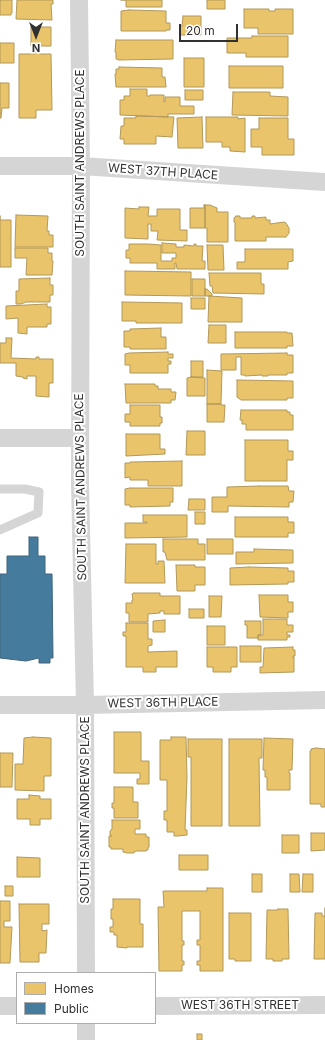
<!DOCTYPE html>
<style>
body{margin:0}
#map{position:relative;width:325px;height:1040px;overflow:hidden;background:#fff;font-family:Inter,sans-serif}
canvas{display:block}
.legend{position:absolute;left:16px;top:972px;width:140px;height:52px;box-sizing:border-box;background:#fff;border:1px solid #adadad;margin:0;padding:5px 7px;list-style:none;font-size:12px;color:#313131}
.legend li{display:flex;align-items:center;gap:8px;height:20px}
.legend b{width:20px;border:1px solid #adadad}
.north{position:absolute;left:16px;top:16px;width:40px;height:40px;-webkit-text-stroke:3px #fff;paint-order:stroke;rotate:180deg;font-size:11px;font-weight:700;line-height:16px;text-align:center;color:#313131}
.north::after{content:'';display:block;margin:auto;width:14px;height:18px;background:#313131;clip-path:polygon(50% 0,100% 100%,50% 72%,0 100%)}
.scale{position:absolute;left:179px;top:24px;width:59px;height:18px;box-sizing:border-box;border:2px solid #313131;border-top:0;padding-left:5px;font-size:12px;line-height:14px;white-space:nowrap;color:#313131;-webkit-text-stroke:3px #fff;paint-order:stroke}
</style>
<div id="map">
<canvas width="325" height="1040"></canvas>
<ul class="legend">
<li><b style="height:11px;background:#e9c46a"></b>Homes</li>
<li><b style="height:11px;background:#457b9d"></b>Public</li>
</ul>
<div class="north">N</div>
<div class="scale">20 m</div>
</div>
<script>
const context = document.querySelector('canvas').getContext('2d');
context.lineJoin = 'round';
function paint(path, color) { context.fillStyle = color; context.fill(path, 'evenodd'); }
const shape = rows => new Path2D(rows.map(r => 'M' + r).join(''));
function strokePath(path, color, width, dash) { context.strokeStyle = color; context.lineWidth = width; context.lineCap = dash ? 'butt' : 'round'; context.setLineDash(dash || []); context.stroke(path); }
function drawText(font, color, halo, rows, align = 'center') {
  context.font = font + ' Inter,sans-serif'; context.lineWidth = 4; context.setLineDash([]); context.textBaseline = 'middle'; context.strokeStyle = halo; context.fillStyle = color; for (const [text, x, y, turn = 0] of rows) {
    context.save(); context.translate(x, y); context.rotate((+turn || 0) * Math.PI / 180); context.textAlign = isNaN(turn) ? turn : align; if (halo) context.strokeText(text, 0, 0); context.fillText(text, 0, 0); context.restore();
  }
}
const homes = shape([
 [0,0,12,0,12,13,11,13,11,15,0,15,0,0],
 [17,0,53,0,53,4,51,4,52,20,16,19,17,0],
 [121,0,162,0,162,7,126,7,126,0,121,0],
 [207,0,225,0,225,9,207,9,207,0],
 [244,9,269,9,269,11,275,11,275,9,293,9,293,34,258,34,258,28,244,28,244,9],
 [129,10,166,11,166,23,170,23,170,30,166,30,166,31,121,31,121,11,129,10],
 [183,16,201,16,201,35,180,35,180,26,182,26,183,16],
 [31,27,51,27,51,46,31,46,31,27],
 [252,36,288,36,288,57,246,57,246,53,227,53,227,38,252,38,252,36],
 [116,40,173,40,173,59,119,60,116,59,116,52,115,52,116,40],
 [0,43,14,43,14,63,0,63,0,43],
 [35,52,40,52,40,54,51,54,52,110,36,110,36,118,19,118,19,54,35,54,35,52],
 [184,58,204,58,204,87,184,87,184,58],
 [229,66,283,66,283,88,229,88,229,66],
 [119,67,162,68,162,77,165,77,166,87,116,87,115,74,116,74,116,69,119,69,119,67],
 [0,83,9,83,9,108,2,108,1,118,0,118,0,83],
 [130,89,147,89,147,96,150,96,150,95,164,95,164,102,165,102,165,97,180,97,180,106,194,106,194,114,168,114,168,117,120,115,120,100,124,100,124,96,130,96,130,89],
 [185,90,203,90,203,100,185,100,185,90],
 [233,92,270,92,270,96,288,97,288,116,232,115,233,92],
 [136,116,174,117,172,137,156,136,156,144,124,144,124,139,120,139,121,126,124,126,124,118,136,118,136,116],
 [202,117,203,148,178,148,177,118,202,117],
 [206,117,238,117,238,119,245,118,245,152,230,151,230,147,222,147,222,142,206,142,206,117],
 [259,118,288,118,288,139,294,139,294,155,262,155,262,147,251,147,251,129,259,129,259,118],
 [204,205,205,205,205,228,190,228,190,208,204,208,204,205],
 [205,205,210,205,217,208,217,212,228,212,228,242,207,242,207,228,205,228,205,205],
 [139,207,149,207,148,216,157,216,157,209,180,209,180,230,187,230,187,241,157,240,158,231,151,231,151,224,148,224,148,239,125,238,125,208,139,209,139,207],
 [16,215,48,216,47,231,49,231,49,235,53,235,53,247,15,247,16,215],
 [0,216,0,220,11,220,11,267,0,267,0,216],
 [236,216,240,216,240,218,252,218,252,216,255,216,255,218,266,217,266,220,270,220,270,224,284,222,286,223,289,228,289,233,286,237,266,237,266,241,235,241,235,222,234,222,234,218,236,216],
 [162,243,176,244,176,247,184,247,184,245,194,246,194,244,196,244,196,246,203,246,202,261,205,261,205,269,177,269,176,263,175,263,175,269,157,269,157,263,130,263,130,258,126,258,126,250,129,250,129,244,148,244,161,245,161,261,172,261,172,258,176,258,176,253,162,253,162,243],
 [207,245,223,245,224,270,208,270,207,245],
 [15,248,48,248,48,253,52,253,52,261,53,261,52,275,26,275,27,258,15,258,15,248],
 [245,249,293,249,293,261,288,262,288,269,237,269,237,262,245,262,245,249],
 [125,271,191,272,191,296,125,295,125,271],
 [209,273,261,273,261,284,264,284,264,294,213,293,212,286,210,286,209,273],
 [50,278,50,285,53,285,53,295,50,295,50,302,26,302,21,304,16,304,16,291,19,291,19,279,50,278],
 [192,279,205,279,205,296,192,296,192,279],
 [205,289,207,289,212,294,212,296,205,296,205,289],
 [209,296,242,298,242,322,208,322,209,296],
 [191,298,205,298,205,309,191,309,191,298],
 [122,302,182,303,182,323,136,323,136,321,122,321,122,302],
 [47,304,47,307,51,307,51,324,47,324,47,327,27,327,27,334,18,333,18,318,6,319,6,306,47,304],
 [209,325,226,325,226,343,208,343,209,325],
 [161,328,161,337,166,337,166,349,130,349,130,347,124,347,124,331,130,331,130,329,161,328],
 [235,332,287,332,287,333,292,333,293,346,287,346,287,348,235,348,235,332],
 [6,338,12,338,11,358,36,359,36,357,39,357,39,359,53,359,53,383,49,383,49,397,36,396,36,376,27,376,27,379,23,378,23,377,16,376,16,363,0,363,0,343,6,343,6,338],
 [168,352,168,354,173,354,173,358,168,358,168,361,171,361,171,364,168,364,168,373,130,373,130,365,125,365,125,354,129,353,168,352],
 [287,353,287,355,293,355,293,373,287,373,287,375,268,375,268,376,262,376,262,375,245,376,245,375,241,375,241,357,236,357,236,370,221,370,221,354,287,353],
 [191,361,203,361,203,377,191,377,191,361],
 [207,370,222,371,221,404,207,404,207,370],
 [191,377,205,378,205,396,187,396,187,378,191,377],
 [237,380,293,381,293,398,287,398,287,400,241,400,237,397,237,380],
 [125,384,155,384,155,386,158,386,158,389,171,389,171,392,176,392,175,400,171,400,171,403,126,403,125,384],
 [207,404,221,404,221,405,225,405,224,422,207,422,207,404],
 [130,405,160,405,160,417,162,417,162,423,160,423,160,426,130,426,130,422,125,422,125,414,130,414,130,405],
 [241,410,287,410,287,412,290,412,290,415,293,415,293,430,246,430,246,424,242,424,242,420,240,420,241,410],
 [187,431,205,431,205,455,186,455,187,431],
 [126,434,160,434,160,449,165,449,165,454,126,456,126,434],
 [245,440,288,440,288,451,293,451,293,460,287,460,287,481,245,481,245,440],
 [182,461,182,486,148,486,148,480,130,480,130,477,125,478,125,463,130,463,130,462,182,461],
 [259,486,288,486,289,491,294,491,293,502,289,502,289,507,228,506,228,512,212,512,212,497,227,497,227,487,259,486],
 [130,488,173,488,173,502,170,502,170,506,130,507,130,505,125,505,125,489,130,488],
 [189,499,205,499,205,510,188,510,189,499],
 [195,512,205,512,205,524,195,524,195,512],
 [143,515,187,515,187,537,125,538,125,523,147,523,147,522,143,522,143,515],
 [235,517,288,517,288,522,294,522,294,533,288,533,288,537,235,537,235,517],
 [163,539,198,539,198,544,205,544,205,560,167,560,165,552,163,552,163,539],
 [207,539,233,539,233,554,207,554,207,539],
 [126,544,156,544,156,564,158,564,158,561,164,561,165,583,125,583,126,544],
 [254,549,293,550,293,563,236,564,236,552,254,552,254,549],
 [176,565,195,565,195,567,205,567,205,585,195,585,195,591,177,591,176,565],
 [249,567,288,568,288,571,294,571,294,582,288,582,288,584,230,585,230,568,249,567],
 [134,593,160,593,160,596,180,596,180,614,164,614,164,611,160,611,160,613,148,614,148,622,129,622,129,613,126,613,126,603,132,603,132,600,133,600,132,594,134,593],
 [259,595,288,595,288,602,293,602,293,612,288,612,288,618,260,617,259,595],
 [209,596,222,596,221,617,209,617,209,596],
 [189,609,204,609,204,618,189,618,189,609],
 [263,619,287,619,287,625,293,625,293,632,287,632,287,635,290,635,290,637,287,637,287,640,258,640,258,635,263,635,263,619],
 [165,620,165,632,153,632,153,621,165,620],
 [245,621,261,621,261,635,258,635,258,638,247,638,247,625,245,625,245,621],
 [126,623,148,623,148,639,152,639,152,645,148,646,148,652,177,651,177,667,156,667,156,672,143,672,143,667,126,667,126,636,123,636,123,632,126,632,126,623],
 [207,626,225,626,225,645,207,645,207,626],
 [240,646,261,646,261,662,240,662,240,646],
 [207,647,237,647,237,667,231,667,231,672,213,672,213,667,207,667,207,647],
 [293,647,293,650,295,650,295,656,293,656,293,658,294,657,294,672,260,673,260,667,263,667,264,648,293,647],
 [114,732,141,732,141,761,149,761,149,784,137,784,137,779,140,779,140,773,114,773,114,732],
 [33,737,51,738,51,776,44,776,44,791,15,790,15,764,23,764,24,738,33,737],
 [171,737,186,737,187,777,185,830,187,830,187,835,178,836,174,836,174,832,167,832,167,820,164,820,164,811,167,811,167,780,160,780,160,740,171,740,171,737],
 [264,738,293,739,292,770,289,770,289,773,290,773,290,790,267,790,267,777,265,777,265,770,263,770,264,738],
 [188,739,222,739,222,826,191,826,191,757,188,757,188,739],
 [229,739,262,739,262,758,259,758,260,826,229,826,229,739],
 [316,748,325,749,325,807,321,807,321,804,310,804,310,751,311,751,311,749,316,748],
 [0,753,13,753,12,787,0,787,0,753],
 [114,787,133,787,133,802,138,802,138,818,114,818,114,808,112,808,112,803,114,803,114,787],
 [29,795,40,796,40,799,51,799,51,819,40,819,40,825,30,825,30,819,17,819,17,799,29,799,29,795],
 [112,820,140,820,140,829,135,829,135,834,146,834,146,837,149,837,149,847,148,847,148,850,146,850,146,851,136,851,134,852,134,853,127,853,123,852,123,849,111,849,111,847,109,847,109,836,112,836,110,835,110,831,112,829,112,820],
 [311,833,325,833,325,850,311,851,311,833],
 [282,835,299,835,299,853,282,853,282,835],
 [179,855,208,855,208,870,179,870,179,855],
 [17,857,40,858,40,877,17,877,17,857],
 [252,874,262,874,262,892,252,892,252,874],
 [290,874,299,874,300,892,290,892,290,874],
 [303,874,313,874,313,892,302,892,303,874],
 [5,886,13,886,13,896,5,896,5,886],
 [207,888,223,888,223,971,200,971,200,965,197,965,197,961,200,961,200,945,197,945,197,940,200,940,200,911,182,911,182,941,184,941,184,945,182,945,182,961,184,961,184,965,182,965,182,971,159,971,158,907,164,907,163,891,207,891,207,888],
 [113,899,140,899,140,924,143,924,143,947,127,947,127,948,117,947,117,935,114,935,114,932,110,932,110,927,113,927,113,919,111,919,111,909,113,909,113,899],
 [0,901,10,901,10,921,4,921,4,927,12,927,10,963,0,963,0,901],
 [19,904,49,904,49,924,42,924,42,931,47,930,46,953,39,953,39,962,20,962,19,904],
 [325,908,325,959,314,959,315,913,322,913,322,916,325,916,325,908],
 [278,909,288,909,289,959,282,959,282,961,273,961,273,959,266,959,267,910,278,910,278,909],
 [229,913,251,913,251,961,235,961,235,959,229,959,229,913],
 [197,1034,202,1034,202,1040,197,1040,197,1034]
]);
paint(homes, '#e9c46a');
strokePath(homes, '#b29859', 1);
const public = shape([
 [29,537,38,537,38,556,45,556,45,574,52,574,53,658,50,658,50,663,39,663,39,658,26,661,0,658,0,574,7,574,7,556,29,556,29,537]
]);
paint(public, '#457b9d');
strokePath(public, '#3f657d', 1);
strokePath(shape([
 [0,489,25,489,39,492,38,513,0,530]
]), '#d5d5d5', 9);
strokePath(shape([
 [79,0,81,166,80,484,85,705,86,973],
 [0,166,81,166,325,182],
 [0,438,80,438],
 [0,705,85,705,325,700],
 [0,1006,17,1006],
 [155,1006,325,1005],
 [86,1040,86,1023]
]), '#d5d5d5', 18);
drawText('12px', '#313131', '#fff', [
 ["SOUTH SAINT ANDREWS PLACE",80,163,-90],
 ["WEST 37TH PLACE",163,172,4],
 ["SOUTH SAINT ANDREWS PLACE",81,487,-91],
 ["WEST 36TH PLACE",163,703,-1],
 ["SOUTH SAINT ANDREWS PLACE",85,810,-90],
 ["WEST 36TH STREET",240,1005]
]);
</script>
